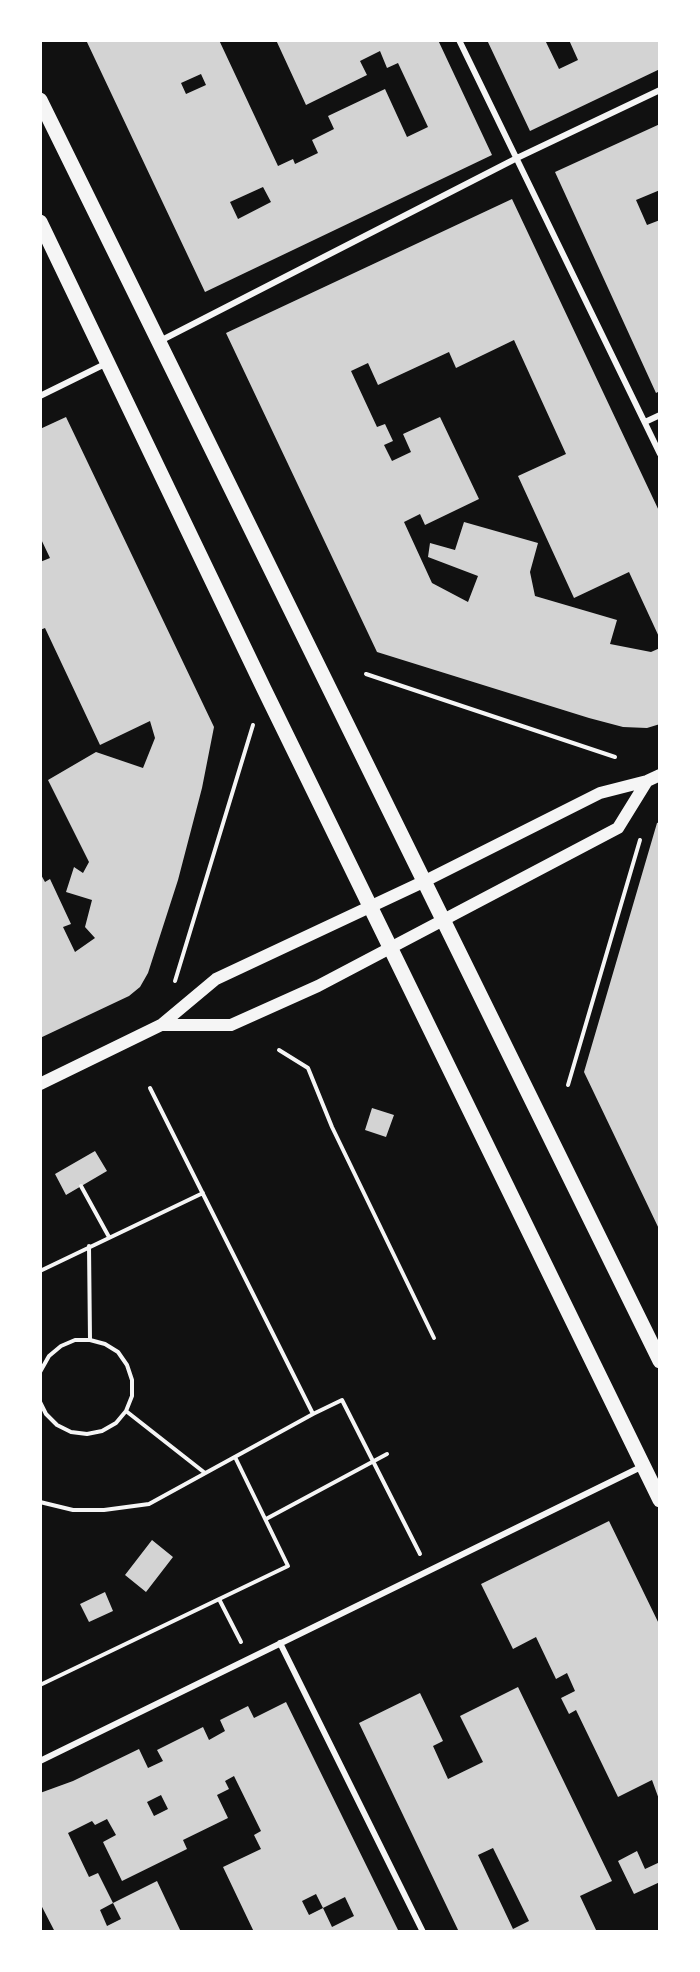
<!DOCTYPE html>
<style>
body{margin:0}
#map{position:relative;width:700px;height:1972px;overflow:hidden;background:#111;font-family:"Roboto Condensed",sans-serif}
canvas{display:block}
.frame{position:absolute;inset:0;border:42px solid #fff;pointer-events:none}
</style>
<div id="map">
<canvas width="700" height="1972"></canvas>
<div class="frame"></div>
</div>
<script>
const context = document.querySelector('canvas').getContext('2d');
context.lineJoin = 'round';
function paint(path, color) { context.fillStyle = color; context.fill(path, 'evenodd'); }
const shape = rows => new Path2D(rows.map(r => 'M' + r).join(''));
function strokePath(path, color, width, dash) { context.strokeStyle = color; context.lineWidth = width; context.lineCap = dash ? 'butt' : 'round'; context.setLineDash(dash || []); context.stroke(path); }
paint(shape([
 [86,40,219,40,278,166,293,159,295,164,318,153,312,140,334,129,328,116,385,89,407,137,428,127,398,63,387,68,380,51,360,61,367,75,306,105,276,40,438,40,492,155,205,292],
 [201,74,206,85,186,94,181,83],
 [263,187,271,202,238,219,230,202],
 [487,40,545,40,559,69,578,60,569,40,660,40,660,69,530,131],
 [660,124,660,190,636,200,647,225,660,220,660,391,656,393,555,172],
 [512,199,660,513,660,639,629,572,574,598,518,476,566,454,514,340,456,368,449,352,378,385,368,363,351,371,377,427,385,424,393,441,384,445,392,461,411,452,403,434,440,417,479,499,425,525,420,514,404,522,432,583,468,602,478,576,428,557,430,543,455,550,464,522,538,543,530,572,535,596,617,620,610,644,651,652,660,648,660,724,647,728,623,727,589,718,377,652,226,333],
 [66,417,214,727,202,788,178,880,148,973,140,987,129,996,40,1038,40,873,45,882,50,879,71,924,63,927,75,952,95,938,85,927,92,900,66,892,74,867,83,873,89,862,48,780,96,752,143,768,155,738,150,721,100,745,45,628,40,630,40,562,50,558,40,537,40,429],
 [660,822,660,1231,584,1072,657,823],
 [372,1108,394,1115,386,1137,365,1130],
 [95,1151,107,1171,66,1195,55,1174],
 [609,1521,660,1626,660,1802,652,1780,618,1797,576,1710,569,1714,561,1698,575,1691,567,1673,556,1679,536,1637,513,1649,481,1584],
 [152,1540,173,1557,146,1592,125,1575],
 [105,1592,113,1611,89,1622,80,1604],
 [518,1687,612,1881,580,1896,597,1932,459,1932,359,1723,420,1693,443,1741,433,1746,448,1779,483,1762,460,1716],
 [493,1848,529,1921,513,1929,478,1855],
 [286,1702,399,1932,254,1932,223,1867,261,1849,254,1835,261,1831,234,1776,225,1781,229,1789,217,1795,228,1818,183,1840,187,1849,122,1881,103,1842,116,1835,107,1819,95,1825,92,1821,68,1833,89,1877,98,1873,113,1903,100,1910,107,1926,121,1919,113,1903,157,1881,181,1932,55,1932,40,1903,40,1793,73,1781,139,1749,148,1768,163,1761,157,1750,203,1727,209,1740,225,1731,220,1720,248,1706,254,1718],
 [161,1795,168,1809,154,1816,147,1802],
 [316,1894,323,1908,345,1897,354,1916,332,1927,323,1908,309,1915,302,1901],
 [637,1851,645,1869,660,1862,660,1882,634,1894,618,1861]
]), '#d3d3d3');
strokePath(shape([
 [366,674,615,757],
 [175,981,253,725],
 [279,1050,308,1068,332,1127,434,1338],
 [568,1085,640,840],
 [81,1186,109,1237],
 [89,1246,90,1340],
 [40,1271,203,1193],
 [40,1372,49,1356,61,1346,75,1340,90,1340,105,1344,118,1352,127,1365,132,1380,132,1396,126,1411,116,1423,102,1431,87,1434,71,1432,57,1425,46,1414,40,1402],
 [126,1411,205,1473],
 [313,1414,342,1400,420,1554],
 [40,1502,73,1510,104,1510,149,1504,313,1414,150,1088],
 [266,1519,387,1454],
 [219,1599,241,1642],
 [40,1685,288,1566,235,1457]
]), '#f5f5f5', 4);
strokePath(shape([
 [459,40,660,454],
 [160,341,517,158,660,90],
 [40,396,107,363],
 [645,422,660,415],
 [280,1643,423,1932],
 [40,1761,643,1466]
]), '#f5f5f5', 6);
strokePath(shape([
 [161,1025,231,1025,318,986,618,828,647,781],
 [40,1084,161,1025,216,979,425,881,600,793,647,781,660,775]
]), '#f5f5f5', 12);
strokePath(shape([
 [40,100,660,1361],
 [40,222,264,689,660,1500]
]), '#f5f5f5', 15);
</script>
